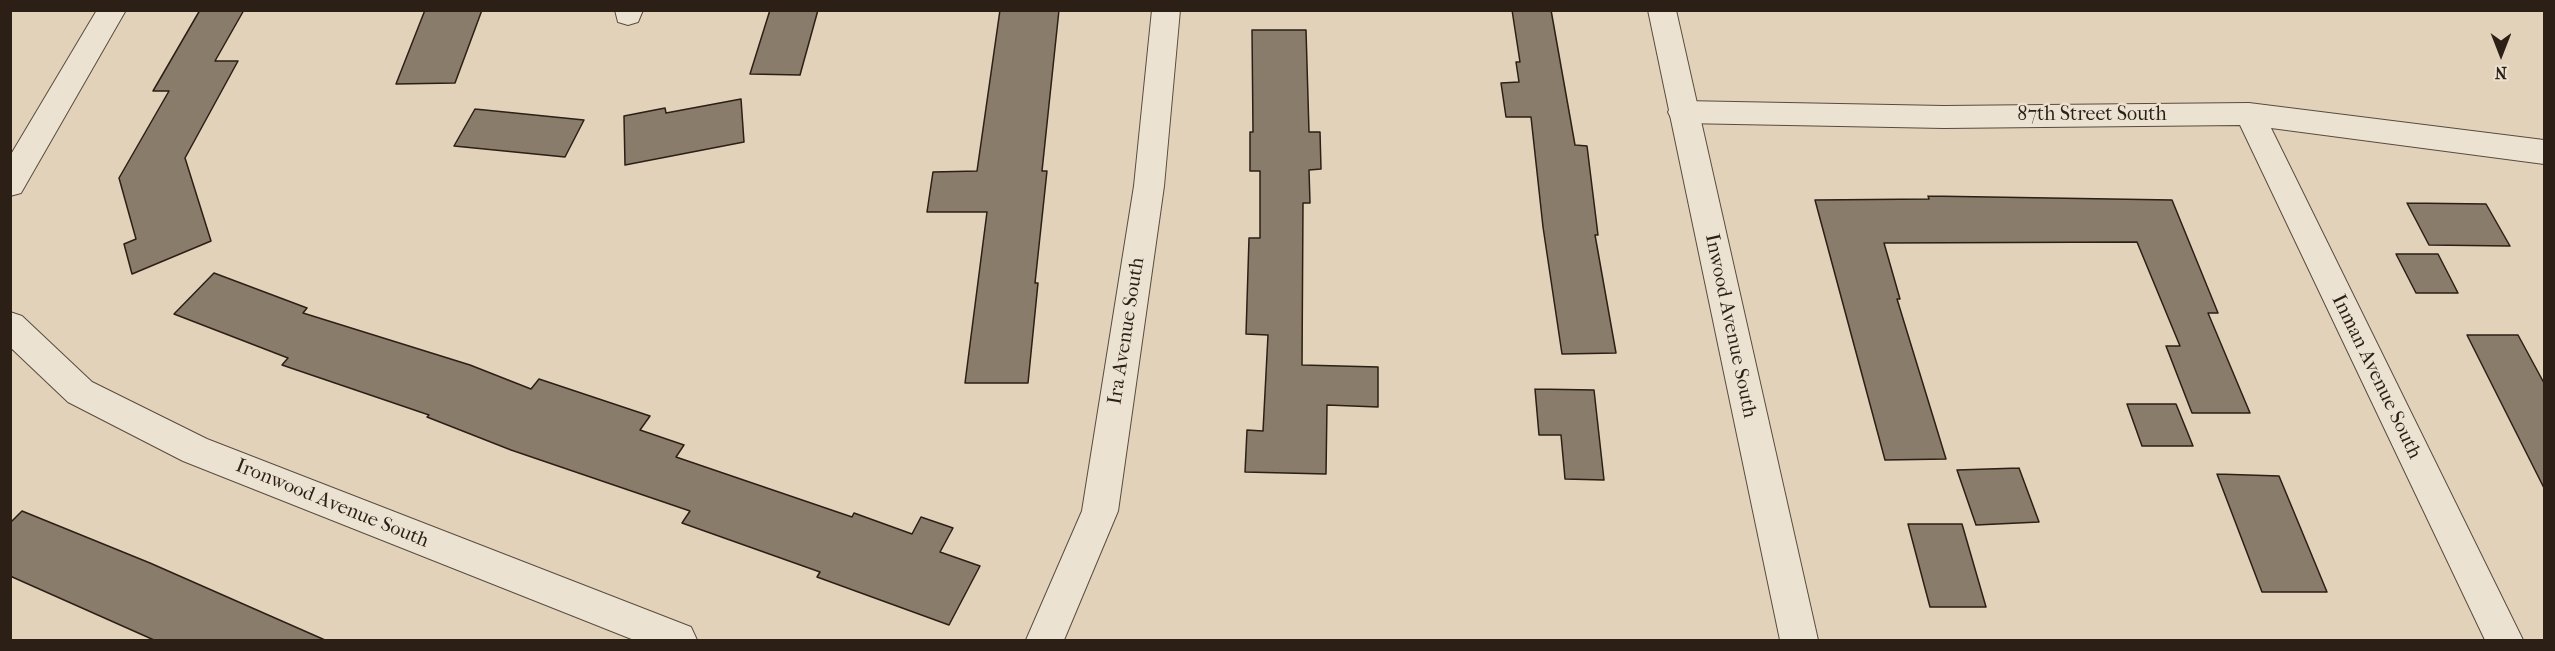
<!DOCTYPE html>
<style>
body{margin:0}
#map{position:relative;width:2555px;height:651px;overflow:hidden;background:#e2d2b9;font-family:"IM FELL French Canon",serif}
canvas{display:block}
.frame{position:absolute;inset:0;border:12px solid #2b1f16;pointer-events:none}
.north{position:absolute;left:2471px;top:24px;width:60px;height:60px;-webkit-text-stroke:4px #ece2d2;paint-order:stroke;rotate:180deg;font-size:16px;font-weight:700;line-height:24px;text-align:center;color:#2b1f16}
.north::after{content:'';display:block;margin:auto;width:21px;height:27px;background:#2b1f16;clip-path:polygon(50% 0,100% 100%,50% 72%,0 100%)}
</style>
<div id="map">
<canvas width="2555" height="651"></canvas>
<div class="frame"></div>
<div class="north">N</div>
</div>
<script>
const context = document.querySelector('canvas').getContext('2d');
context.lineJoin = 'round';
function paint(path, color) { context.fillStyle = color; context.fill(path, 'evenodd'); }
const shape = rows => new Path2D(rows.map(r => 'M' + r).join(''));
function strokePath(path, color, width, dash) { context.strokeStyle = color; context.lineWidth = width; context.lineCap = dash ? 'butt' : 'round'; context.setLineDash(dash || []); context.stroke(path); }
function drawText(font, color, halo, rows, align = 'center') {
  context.font = font + ' "IM FELL French Canon",serif'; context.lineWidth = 5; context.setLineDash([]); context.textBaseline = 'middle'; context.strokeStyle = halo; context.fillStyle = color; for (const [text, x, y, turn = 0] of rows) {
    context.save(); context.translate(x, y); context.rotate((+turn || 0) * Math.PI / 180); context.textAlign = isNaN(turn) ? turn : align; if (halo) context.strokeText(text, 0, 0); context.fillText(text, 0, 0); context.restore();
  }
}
const building = shape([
 [200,10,244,10,215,61,238,61,185,158,211,241,132,274,124,244,136,239,119,178,169,91,153,91,200,10],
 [425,10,482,10,455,83,396,84,425,10],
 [770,10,818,10,800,75,750,74,770,10],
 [1000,10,1059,10,1042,171,1047,171,1035,283,1038,283,1028,383,965,383,987,212,927,212,933,172,977,171,1000,10],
 [1512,10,1551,10,1575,145,1587,146,1598,235,1595,235,1616,353,1562,354,1543,227,1531,117,1506,117,1501,83,1519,82,1516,62,1520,62,1512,10],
 [1252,30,1306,30,1309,132,1320,132,1321,169,1309,170,1310,203,1303,203,1302,365,1378,367,1378,407,1327,405,1326,474,1245,472,1247,430,1263,431,1268,335,1246,334,1249,238,1260,238,1260,171,1250,171,1250,132,1253,132,1252,30],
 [741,99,744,142,625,165,624,116,665,108,666,113,741,99],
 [475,109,584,120,565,157,454,146,475,109],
 [1928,196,2172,200,2218,313,2208,313,2250,413,2192,413,2166,346,2180,346,2137,242,1884,243,1900,299,1897,299,1946,459,1885,460,1815,200,1929,199,1928,196],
 [2407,203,2486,204,2510,246,2429,245,2407,203],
 [2396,254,2438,254,2458,293,2416,293,2396,254],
 [214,273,307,308,303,313,470,365,531,389,539,379,650,416,640,430,684,445,676,457,852,517,854,513,912,534,921,517,953,528,940,552,980,566,949,625,817,577,820,572,682,523,690,511,511,450,427,417,429,415,282,365,288,358,174,314,214,273],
 [2467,335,2518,335,2544,383,2544,488,2467,335],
 [1535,389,1594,390,1604,480,1565,479,1561,435,1539,435,1535,389],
 [2127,404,2176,404,2193,446,2142,446,2127,404],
 [2019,468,2039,522,1976,525,1957,470,2019,468],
 [2217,474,2279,476,2327,592,2262,592,2217,474],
 [22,511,150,563,325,640,154,640,10,576,10,523,22,511],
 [1908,524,1962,524,1986,607,1930,607,1908,524]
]);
paint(building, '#8a7c6b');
strokePath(building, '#2b1f16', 1.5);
const minor = shape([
 [97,10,126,10,21,193,10,196,10,156,97,10],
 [615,10,643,10,638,22,628,25,618,22,615,10],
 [1152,10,1180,10,1164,186,1118,511,1064,640,1026,640,1082,511,1134,186,1152,10],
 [1683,101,1944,106,2249,103,2544,140,2544,164,2271,128,2523,640,2485,640,2240,125,1944,128,1683,123,1672,120,1668,112,1672,104,1683,101],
 [10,312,22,316,92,382,207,439,691,627,697,640,634,640,183,461,68,402,10,347,10,312]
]);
const tertiary = shape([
 [1648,10,1676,10,1818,640,1780,640,1648,10]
]);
strokePath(minor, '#594c3f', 2);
strokePath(tertiary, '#594c3f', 2);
paint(minor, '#ece2d2');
paint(tertiary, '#ece2d2');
drawText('20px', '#2b1f16', '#ece2d2', [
 ["87th Street South",2092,115],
 ["Inwood Avenue South",1730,326,78],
 ["Ira Avenue South",1127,331,-81],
 ["Inman Avenue South",2376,377,64],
 ["Ironwood Avenue South",332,504,22]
]);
</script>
